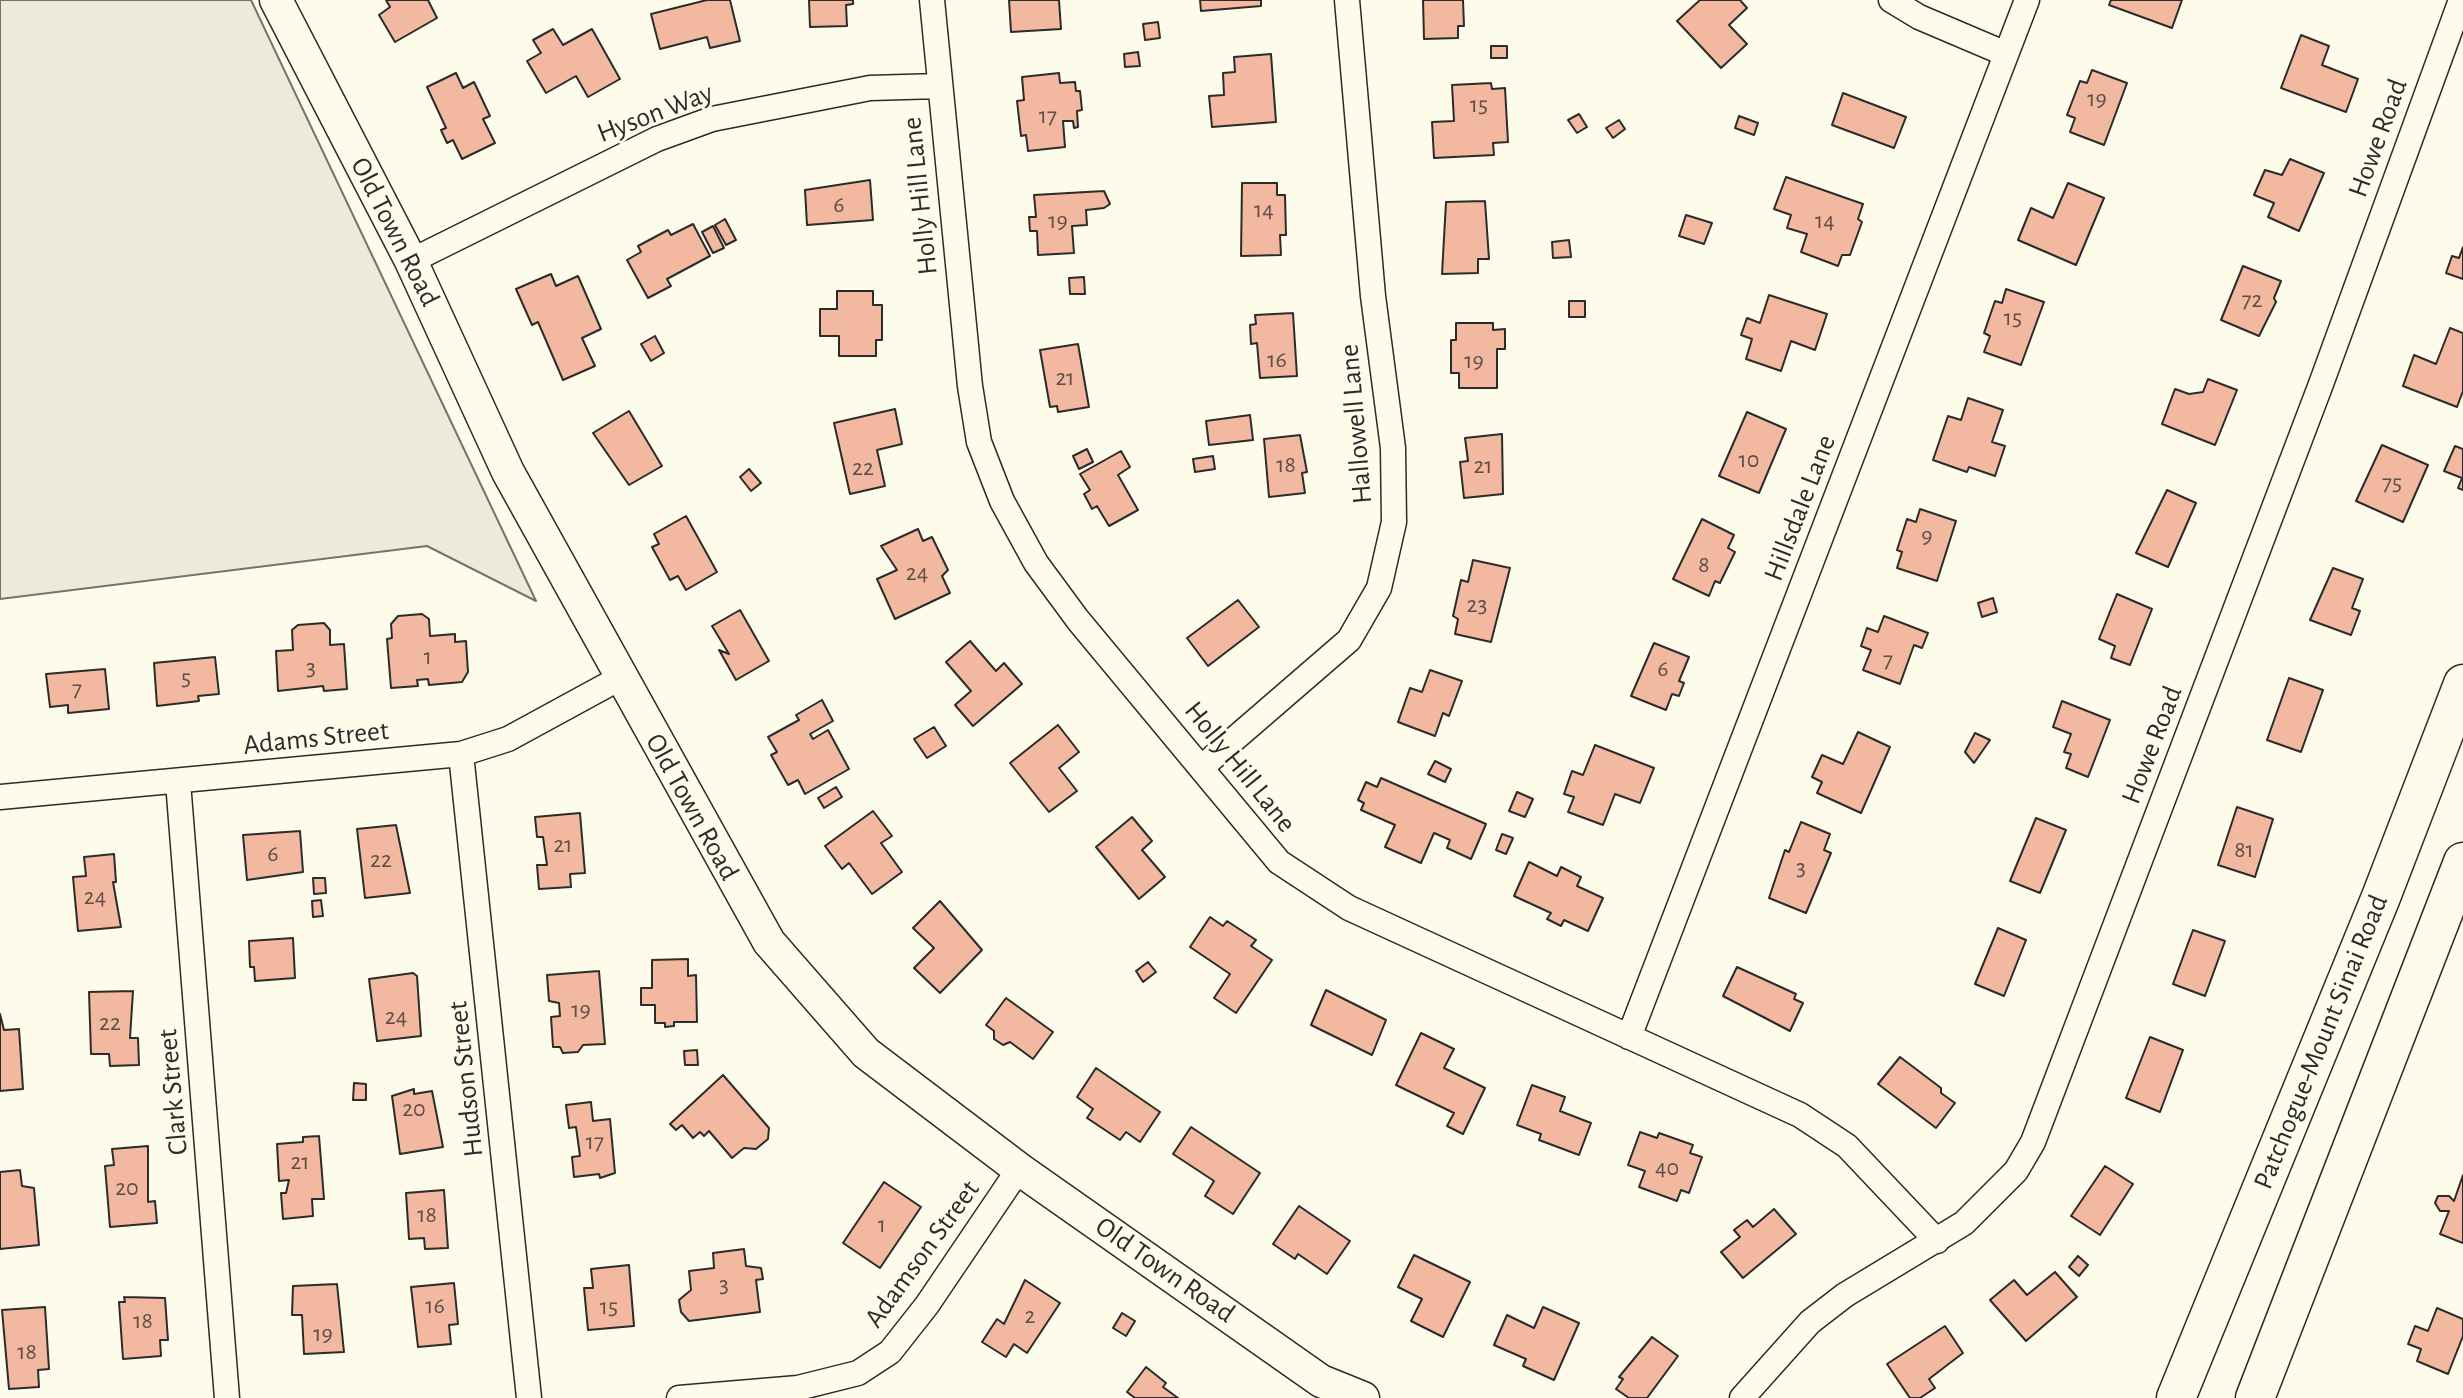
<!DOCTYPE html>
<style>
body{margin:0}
canvas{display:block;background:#fdfbea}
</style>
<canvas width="2463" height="1398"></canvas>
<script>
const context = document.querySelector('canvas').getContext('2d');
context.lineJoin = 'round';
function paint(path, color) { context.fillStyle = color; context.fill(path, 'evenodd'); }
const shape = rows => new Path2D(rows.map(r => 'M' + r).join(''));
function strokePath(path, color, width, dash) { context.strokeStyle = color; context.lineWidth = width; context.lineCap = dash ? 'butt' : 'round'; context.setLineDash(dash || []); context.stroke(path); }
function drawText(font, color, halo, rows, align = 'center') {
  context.font = font + ' "Alegreya Sans",sans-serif'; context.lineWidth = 6; context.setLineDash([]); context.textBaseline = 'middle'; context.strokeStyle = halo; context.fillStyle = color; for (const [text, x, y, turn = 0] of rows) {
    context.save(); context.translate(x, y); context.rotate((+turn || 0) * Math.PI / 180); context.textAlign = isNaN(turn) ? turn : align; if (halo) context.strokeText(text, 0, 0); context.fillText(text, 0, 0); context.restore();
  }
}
const green = shape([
 [0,0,251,0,536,601,427,546,0,599,0,0]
]);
paint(green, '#ecebdb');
strokePath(green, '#74746e', 2);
const building = shape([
 [386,0,428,0,437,18,395,42,379,15,390,7,386,0],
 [707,0,730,0,740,41,710,48,707,37,660,49,651,14,707,0],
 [809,0,853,0,853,4,846,5,847,26,810,27,809,0],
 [1009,0,1059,0,1061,29,1011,32,1009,0],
 [1200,0,1261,0,1261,6,1201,11,1200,0],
 [1423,0,1463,0,1464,26,1458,26,1458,38,1424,39,1423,0],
 [1700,0,1740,0,1747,8,1729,25,1747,44,1721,68,1677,21,1700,0],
 [2111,0,2182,0,2172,28,2109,5,2111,0],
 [1158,22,1160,38,1145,40,1143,24,1158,22],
 [553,29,563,45,592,29,620,79,588,97,576,76,546,93,527,61,541,53,533,40,553,29],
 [2301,35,2329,46,2322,65,2358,79,2346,112,2281,88,2301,35],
 [1491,46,1507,46,1507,58,1491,58,1491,46],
 [1138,52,1140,66,1125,67,1124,54,1138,52],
 [1271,54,1276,122,1212,127,1209,96,1224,95,1223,73,1235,72,1234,57,1271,54],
 [2092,70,2127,83,2104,145,2070,132,2075,118,2067,115,2080,81,2087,83,2092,70],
 [456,73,463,88,474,82,490,116,483,119,495,143,462,159,453,140,447,143,441,130,446,128,427,87,456,73],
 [1059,73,1060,83,1075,82,1076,91,1080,91,1082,110,1077,111,1078,127,1074,128,1073,121,1063,121,1065,147,1028,151,1026,135,1021,136,1017,101,1024,100,1022,77,1059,73],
 [1491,83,1492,89,1505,88,1508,142,1493,143,1494,155,1434,158,1432,122,1454,121,1452,85,1491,83],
 [1843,93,1906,117,1894,148,1832,125,1843,93],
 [1579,114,1587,127,1577,133,1568,120,1579,114],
 [1739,116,1758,123,1754,135,1735,128,1739,116],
 [1619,120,1625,129,1613,138,1606,128,1619,120],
 [2290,159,2324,173,2299,231,2268,217,2274,203,2254,195,2265,170,2282,175,2290,159],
 [1786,177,1863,204,1858,219,1862,222,1850,255,1842,255,1838,266,1801,252,1807,234,1787,228,1791,215,1774,209,1786,177],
 [870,180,873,220,807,225,805,190,870,180],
 [1242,183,1277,183,1277,195,1285,195,1286,235,1280,235,1281,255,1241,256,1242,183],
 [2068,183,2104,198,2076,265,2018,240,2031,208,2053,218,2068,183],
 [1104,191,1110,204,1104,208,1086,210,1087,225,1072,226,1074,253,1038,255,1037,231,1030,231,1029,217,1036,217,1034,195,1104,191],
 [1485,201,1489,259,1478,259,1478,273,1442,274,1446,202,1485,201],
 [1686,215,1712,223,1704,244,1679,236,1686,215],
 [725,219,736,240,726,245,715,225,725,219],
 [693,224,710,256,667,279,671,286,648,298,627,260,641,252,638,246,668,230,671,235,693,224],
 [713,226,724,248,713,253,702,232,713,226],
 [1569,240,1571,257,1553,258,1552,242,1569,240],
 [2463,247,2463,279,2446,273,2452,256,2459,258,2463,247],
 [2243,266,2281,281,2274,298,2276,302,2259,336,2221,320,2243,266],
 [551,274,556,286,578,276,601,329,582,338,595,366,563,380,538,322,532,325,516,289,551,274],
 [1084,277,1085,294,1070,294,1069,278,1084,277],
 [2006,289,2044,302,2021,365,1984,352,1990,336,1984,333,1995,301,2002,303,2006,289],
 [837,291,873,291,873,305,882,305,882,340,876,340,876,356,839,356,839,336,820,336,820,309,837,309,837,291],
 [1769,295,1827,314,1815,350,1791,341,1781,371,1746,359,1752,339,1741,335,1747,318,1760,323,1769,295],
 [1569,301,1585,301,1585,317,1569,317,1569,301],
 [1293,313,1297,376,1260,378,1257,343,1251,344,1250,325,1256,324,1255,315,1293,313],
 [1456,323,1493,323,1493,330,1505,329,1505,349,1497,349,1497,388,1459,388,1459,373,1451,373,1451,340,1456,340,1456,323],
 [2450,328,2463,333,2463,391,2457,407,2403,386,2414,355,2436,364,2450,328],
 [655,336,664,353,651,361,641,344,655,336],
 [1078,344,1089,407,1058,412,1057,406,1050,407,1040,350,1078,344],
 [2208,379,2237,390,2215,445,2162,424,2175,389,2189,394,2203,392,2208,379],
 [1968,398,2003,410,1992,442,2005,446,1995,476,1969,467,1967,472,1933,460,1948,416,1961,420,1968,398],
 [895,409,902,444,877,450,885,486,850,494,834,423,895,409],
 [629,411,662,466,629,485,593,433,629,411],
 [1747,412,1786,429,1759,493,1719,476,1747,412],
 [1250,415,1253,440,1209,445,1206,421,1250,415],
 [1502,434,1503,494,1464,498,1460,462,1468,461,1465,438,1502,434],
 [1300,435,1307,472,1302,473,1305,493,1269,497,1264,439,1300,435],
 [2382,445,2428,465,2403,522,2356,501,2382,445],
 [2455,446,2463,449,2463,490,2458,488,2462,478,2444,471,2455,446],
 [1087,449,1093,462,1079,469,1073,456,1087,449],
 [1121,451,1130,467,1118,475,1138,510,1109,526,1097,506,1092,509,1084,494,1090,490,1080,474,1121,451],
 [1213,456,1215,469,1195,472,1193,459,1213,456],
 [749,469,761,483,751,491,740,477,749,469],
 [2167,490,2196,503,2168,567,2136,553,2167,490],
 [1920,509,1956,521,1937,581,1897,568,1902,552,1897,550,1907,519,1916,522,1920,509],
 [686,516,717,572,686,590,678,576,670,580,652,547,659,544,654,534,686,516],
 [1702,519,1734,535,1728,548,1735,552,1720,583,1715,581,1709,596,1673,579,1702,519],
 [918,529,923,541,932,537,948,570,942,576,950,593,895,619,877,579,897,570,881,546,918,529],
 [1473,560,1510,568,1491,642,1455,634,1458,619,1453,616,1461,580,1468,582,1473,560],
 [2333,568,2363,579,2352,608,2360,611,2351,635,2310,620,2333,568],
 [2117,594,2152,609,2130,665,2111,658,2115,646,2099,639,2117,594],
 [1993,598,1997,612,1982,617,1978,603,1993,598],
 [1238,600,1259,627,1208,666,1187,638,1238,600],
 [740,610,769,661,736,680,719,650,729,654,712,626,740,610],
 [422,614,429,619,430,636,455,634,455,642,466,641,468,672,462,682,429,685,428,679,417,680,418,686,391,688,387,639,392,638,391,624,398,616,422,614],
 [1884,616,1928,633,1922,648,1914,645,1900,684,1863,670,1871,650,1861,646,1867,628,1878,632,1884,616],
 [324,623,330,630,330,645,344,644,347,689,324,691,323,686,278,691,276,651,293,650,292,630,298,625,324,623],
 [970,641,996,671,1004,663,1022,684,973,726,955,705,971,691,946,662,970,641],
 [1654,643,1689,657,1679,681,1684,683,1679,696,1672,694,1666,710,1631,696,1654,643],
 [215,657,219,694,198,696,199,701,157,706,154,663,215,657],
 [105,669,109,709,68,713,68,705,50,707,46,674,105,669],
 [1430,670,1462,681,1449,716,1443,713,1435,736,1398,722,1410,688,1422,692,1430,670],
 [2289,678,2323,690,2301,752,2267,740,2289,678],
 [822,700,833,721,810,734,813,739,828,730,849,769,805,794,798,780,788,785,771,755,777,752,768,737,799,720,796,715,822,700],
 [2062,701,2110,720,2088,777,2066,768,2071,754,2064,752,2071,734,2053,727,2062,701],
 [1058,725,1079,752,1059,768,1077,791,1049,812,1010,763,1058,725],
 [934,727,946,746,927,758,914,739,934,727],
 [1858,732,1890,747,1861,813,1817,793,1822,782,1812,777,1822,755,1843,764,1858,732],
 [1975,733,1990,740,1974,763,1965,752,1975,733],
 [1595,745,1654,768,1640,803,1615,794,1603,825,1568,812,1574,797,1564,794,1572,771,1583,775,1595,745],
 [1435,761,1451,769,1445,782,1428,774,1435,761],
 [1381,778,1486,824,1471,859,1447,848,1450,840,1434,833,1421,863,1385,847,1395,825,1361,810,1364,803,1358,800,1366,782,1377,787,1381,778],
 [836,787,842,797,824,808,818,798,836,787],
 [1517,792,1533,799,1525,817,1509,811,1517,792],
 [2237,807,2273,819,2255,877,2218,865,2237,807],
 [873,811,892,836,881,843,902,872,872,894,849,863,842,869,825,846,873,811],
 [580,813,585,873,570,874,571,887,539,889,537,865,547,865,543,837,537,837,535,817,580,813],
 [1132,817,1152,841,1142,850,1165,877,1139,899,1096,847,1132,817],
 [2036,818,2066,830,2040,893,2010,881,2036,818],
 [1801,822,1830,834,1824,850,1831,853,1806,913,1769,898,1785,850,1789,852,1801,822],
 [396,825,410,893,365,898,357,829,396,825],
 [300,831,303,872,247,880,243,835,300,831],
 [1502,834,1513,838,1506,854,1496,850,1502,834],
 [114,854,116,882,113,882,121,927,78,931,73,877,86,876,84,857,114,854],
 [1529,862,1557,876,1561,867,1581,877,1577,886,1603,898,1588,931,1564,920,1561,926,1547,919,1551,913,1514,896,1529,862],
 [313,878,325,878,326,893,314,894,313,878],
 [321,900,323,916,313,917,312,901,321,900],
 [940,901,982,950,940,993,914,968,934,948,913,928,940,901],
 [1210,917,1223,926,1227,921,1256,940,1251,946,1272,960,1236,1013,1214,998,1230,974,1190,947,1210,917],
 [1998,928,2026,940,2004,996,1975,984,1998,928],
 [2193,930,2225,941,2205,996,2173,984,2193,930],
 [293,938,295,978,255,981,254,967,250,967,249,941,293,938],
 [688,959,688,976,696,975,697,1022,674,1022,674,1026,665,1027,665,1023,655,1023,655,1005,641,1005,641,988,652,988,652,960,688,959],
 [1148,962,1156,972,1143,982,1136,971,1148,962],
 [1737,967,1796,994,1794,999,1803,1003,1790,1031,1723,996,1737,967],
 [599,971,605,1044,583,1045,578,1052,563,1053,560,1047,553,1047,551,1017,560,1016,559,1003,549,1001,547,975,599,971],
 [413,973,417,976,421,1036,377,1041,369,979,413,973],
 [1326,990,1386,1020,1372,1055,1311,1025,1326,990],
 [133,991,130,1038,138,1038,139,1065,110,1066,109,1054,91,1054,89,992,133,991],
 [1006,998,1053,1032,1033,1059,1010,1042,1003,1045,994,1039,994,1031,986,1025,1006,998],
 [0,1014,4,1030,19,1029,23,1089,0,1091,0,1014],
 [1421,1033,1454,1049,1444,1068,1485,1088,1463,1134,1447,1126,1454,1113,1396,1085,1421,1033],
 [2150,1037,2183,1050,2160,1112,2126,1098,2150,1037],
 [697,1050,698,1065,685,1065,684,1051,697,1050],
 [1900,1057,1941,1088,1941,1093,1955,1103,1936,1128,1878,1084,1900,1057],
 [1096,1068,1160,1112,1140,1142,1126,1132,1120,1140,1087,1118,1093,1109,1077,1097,1096,1068],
 [723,1075,769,1128,768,1139,756,1149,744,1148,732,1158,709,1131,704,1136,700,1132,693,1138,682,1125,676,1130,670,1124,723,1075],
 [354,1083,366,1084,366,1100,353,1100,354,1083],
 [1532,1085,1565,1097,1560,1111,1591,1123,1579,1155,1539,1140,1541,1134,1517,1125,1532,1085],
 [414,1089,414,1094,432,1091,443,1147,400,1154,392,1096,414,1089],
 [591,1102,593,1121,610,1119,615,1173,600,1178,599,1174,574,1177,572,1157,580,1156,576,1127,569,1128,566,1105,591,1102],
 [1191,1127,1260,1173,1233,1214,1205,1196,1214,1181,1173,1154,1191,1127],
 [1640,1132,1657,1138,1659,1133,1693,1145,1690,1153,1702,1157,1689,1193,1681,1190,1677,1201,1639,1187,1645,1171,1628,1165,1640,1132],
 [319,1136,324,1199,312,1199,313,1216,283,1219,281,1193,286,1193,289,1180,279,1181,277,1144,303,1142,303,1137,319,1136],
 [148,1146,148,1202,155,1201,157,1223,110,1227,105,1166,114,1165,112,1149,148,1146],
 [2105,1166,2133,1184,2100,1235,2071,1216,2105,1166],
 [20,1170,22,1186,34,1188,39,1245,0,1249,0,1172,20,1170],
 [2463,1175,2463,1243,2440,1234,2449,1211,2440,1211,2435,1203,2438,1196,2449,1196,2454,1201,2463,1175],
 [884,1182,921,1207,880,1268,843,1243,884,1182],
 [444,1190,448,1248,425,1249,424,1238,409,1239,406,1193,444,1190],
 [1299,1206,1350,1241,1327,1274,1298,1254,1295,1259,1273,1244,1299,1206],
 [1774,1209,1796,1234,1743,1278,1721,1252,1740,1237,1734,1230,1747,1220,1753,1227,1774,1209],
 [744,1249,746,1266,761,1268,763,1279,756,1280,760,1312,689,1321,681,1312,679,1300,691,1290,689,1271,714,1268,713,1253,744,1249],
 [1414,1255,1470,1282,1443,1337,1411,1321,1422,1299,1398,1287,1414,1255],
 [2078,1256,2088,1265,2079,1276,2069,1267,2078,1256],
 [629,1265,634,1326,588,1330,584,1288,593,1288,591,1269,629,1265],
 [2055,1272,2077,1297,2026,1341,1990,1300,2014,1280,2027,1295,2055,1272],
 [1025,1280,1060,1303,1027,1353,1014,1344,1006,1357,982,1342,997,1319,1004,1324,1025,1280],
 [454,1283,458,1324,449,1325,451,1344,418,1347,411,1287,454,1283],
 [337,1284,344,1352,304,1354,302,1315,292,1315,293,1286,337,1284],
 [124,1297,165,1298,168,1340,160,1340,161,1356,123,1359,119,1302,125,1302,124,1297],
 [45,1307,49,1369,38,1370,39,1387,9,1389,2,1310,45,1307],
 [1543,1307,1579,1323,1554,1380,1523,1366,1526,1359,1494,1345,1507,1315,1534,1328,1543,1307],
 [2437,1308,2463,1319,2463,1336,2448,1374,2417,1361,2421,1349,2408,1344,2415,1326,2428,1331,2437,1308],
 [1122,1313,1135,1321,1126,1336,1113,1328,1122,1313],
 [1945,1326,1963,1353,1929,1379,1935,1388,1920,1398,1910,1398,1887,1364,1945,1326],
 [1652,1337,1678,1356,1647,1398,1629,1398,1616,1389,1623,1379,1619,1377,1652,1337],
 [1146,1367,1166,1383,1163,1387,1178,1398,1135,1398,1127,1392,1146,1367]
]);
paint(building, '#f2b8a0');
strokePath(building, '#2b2b2b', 2);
const minor = shape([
 [932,0,970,386,979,442,1002,501,1036,563,1078,620,1279,862,1349,908,1800,1115,1847,1146,1937,1241],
 [1891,0,1919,17,2006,54],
 [411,261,657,139,712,119,870,88,939,86],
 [461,754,529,1398],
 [1202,767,1349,640,1379,588,1394,522,1393,448,1373,296,1347,0],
 [178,782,227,1398],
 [0,797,461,754,508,739,620,678],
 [1629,1037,2027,0],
 [679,1398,798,1388,858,1373,890,1352,927,1305,1019,1169],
 [1742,1398,1810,1322,1845,1295,1964,1223,2016,1171,2033,1142,2321,384,2461,0]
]);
const secondary = shape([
 [276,0,411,261,508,472,769,942,866,1053,1019,1169,1321,1381,1363,1398]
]);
const trunk = shape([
 [2176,1398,2381,897,2463,684],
 [2255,1398,2463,862]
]);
strokePath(minor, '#2b2b2b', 27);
strokePath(secondary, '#2b2b2b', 35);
strokePath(trunk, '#2b2b2b', 41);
strokePath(minor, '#fdfbea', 24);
strokePath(secondary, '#fdfbea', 32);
strokePath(trunk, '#fdfbea', 38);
drawText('24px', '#5d4e48', null, [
 ["19",2097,99],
 ["15",1479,105],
 ["17",1048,116],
 ["6",839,205],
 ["14",1264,210],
 ["19",1058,221],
 ["14",1825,221],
 ["72",2252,300],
 ["15",2013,318],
 ["16",1277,360],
 ["19",1474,361],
 ["21",1065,378],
 ["10",1749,460],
 ["18",1286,465],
 ["21",1483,466],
 ["22",863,468],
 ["75",2392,483],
 ["9",1927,536],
 ["8",1704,565],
 ["24",917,573],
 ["23",1477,605],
 ["1",428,657],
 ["7",1888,660],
 ["3",311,668],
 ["6",1663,669],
 ["5",186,678],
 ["7",77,689],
 ["21",563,845],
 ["81",2244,850],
 ["6",273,854],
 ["22",381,860],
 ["3",1801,868],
 ["24",95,897],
 ["19",581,1010],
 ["24",396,1017],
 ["22",110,1023],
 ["20",414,1109],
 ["17",595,1142],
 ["21",300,1162],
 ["40",1667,1168],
 ["20",127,1188],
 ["18",427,1215],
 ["1",882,1225],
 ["3",724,1285],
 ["16",435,1306],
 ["15",609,1307],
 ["2",1030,1316],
 ["18",143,1321],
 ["19",323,1334],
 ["18",27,1352]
]);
drawText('28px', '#2b2b2b', '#fdfbea', [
 ["Hyson Way",655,113,-21],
 ["Howe Road",2378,138,-70],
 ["Holly Hill Lane",920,196,-96],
 ["Old Town Road",395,232,63],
 ["Hallowell Lane",1356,424,-95],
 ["Hillsdale Lane",1800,508,-69],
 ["Adams Street",316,738,-6],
 ["Howe Road",2152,745,-69],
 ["Holly Hill Lane",1240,767,51],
 ["Old Town Road",692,807,61],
 ["Patchogue-Mount Sinai Road",2321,1042,-68],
 ["Hudson Street",466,1079,-96],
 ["Clark Street",173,1092,-95],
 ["Adamson Street",922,1254,-54],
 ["Old Town Road",1165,1270,35]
]);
</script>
